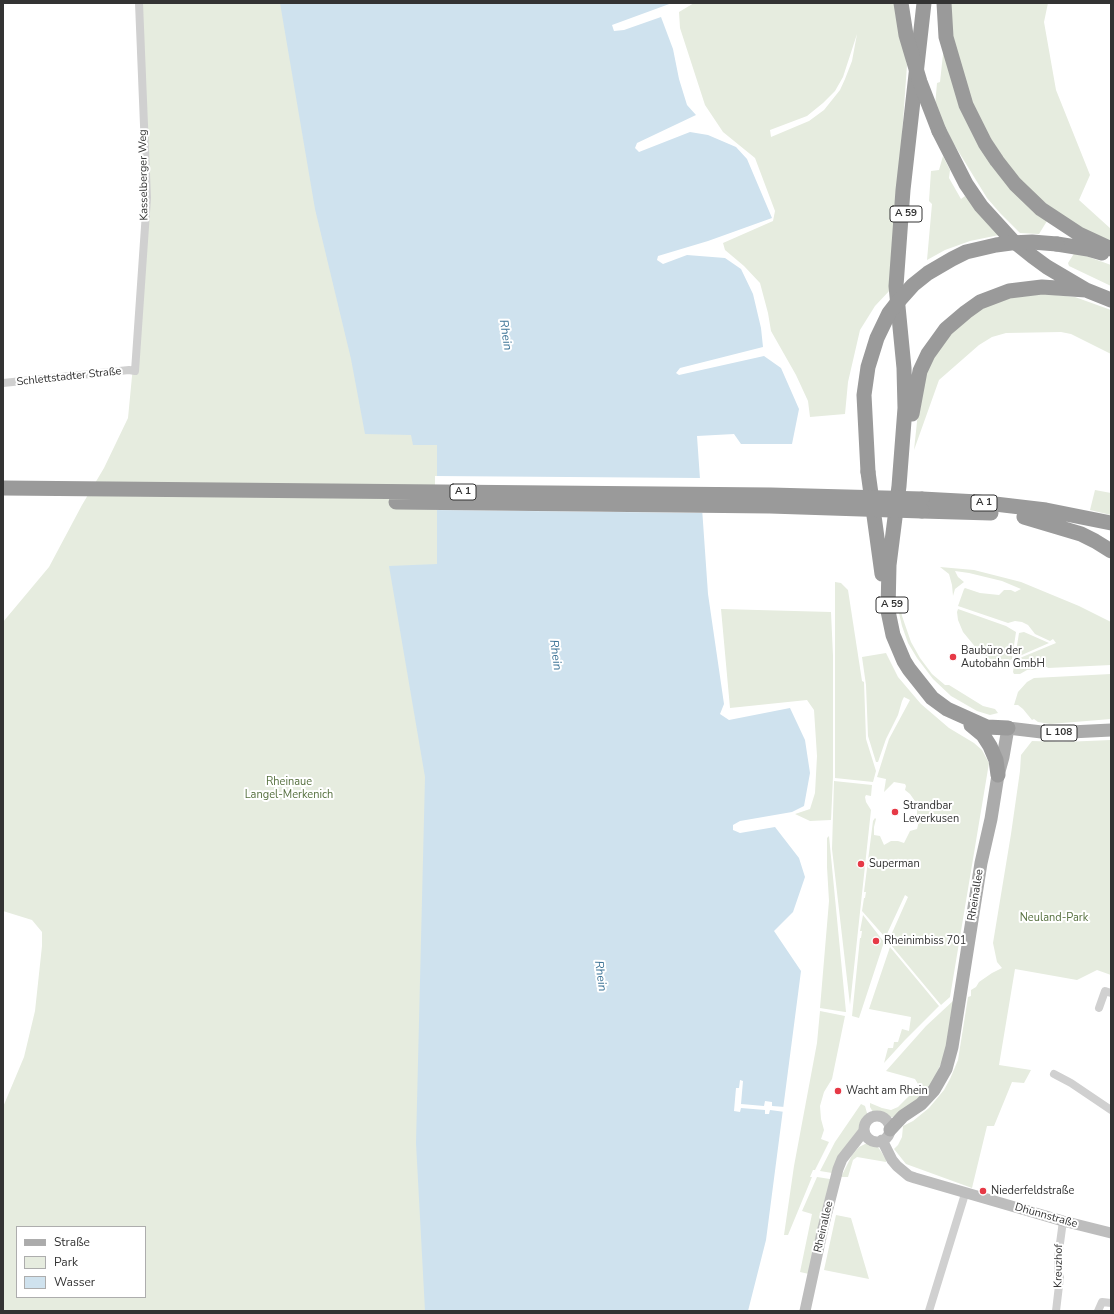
<!DOCTYPE html>
<meta charset="utf-8">
<style>
body{margin:0}
#map{position:relative;width:1114px;height:1314px;overflow:hidden;background:#fff;font-family:"Nunito Sans",sans-serif}
canvas{display:block}
.frame{position:absolute;inset:0;border:4px solid #333;pointer-events:none}
.legend{position:absolute;left:16px;top:1226px;width:130px;height:72px;box-sizing:border-box;background:#fff;border:1px solid #adadad;margin:0;padding:5px 7px;list-style:none;font-size:12px;color:#333}
.legend li{display:flex;align-items:center;gap:8px;height:20px}
.legend b{width:20px;border:1px solid #adadad}
</style>
<div id="map">
<canvas width="1114" height="1314"></canvas>
<div class="frame"></div>
<ul class="legend">
<li><b style="height:5px;background:#ababab"></b>Straße</li>
<li><b style="height:11px;background:#e6ecdf"></b>Park</li>
<li><b style="height:11px;background:#cfe2ee"></b>Wasser</li>
</ul>
</div>
<script>
const context = document.querySelector('canvas').getContext('2d');
context.lineJoin = 'round';
function paint(path, color) { context.fillStyle = color; context.fill(path, 'evenodd'); }
const shape = rows => new Path2D(rows.map(r => 'M' + r).join(''));
function strokePath(path, color, width, dash) { context.strokeStyle = color; context.lineWidth = width; context.lineCap = dash ? 'butt' : 'round'; context.setLineDash(dash || []); context.stroke(path); }
function drawText(font, color, halo, rows, align = 'center') {
  context.font = font + ' "Nunito Sans",sans-serif'; context.lineWidth = 4; context.setLineDash([]); context.textBaseline = 'middle'; context.strokeStyle = halo; context.fillStyle = color; for (const [text, x, y, turn = 0] of rows) {
    context.save(); context.translate(x, y); context.rotate((+turn || 0) * Math.PI / 180); context.textAlign = isNaN(turn) ? turn : align; if (halo) context.strokeText(text, 0, 0); context.fillText(text, 0, 0); context.restore();
  }
}
paint(shape([
 [140,3,457,3,569,1311,3,1311,3,1107,24,1057,35,1011,42,946,42,932,32,920,3,911,3,622,49,567,82,505,104,468,128,418,135,345,144,197],
 [17,1227,145,1227,145,1297,17,1297],
 [694,3,895,3,907,65,891,289,875,306,860,330,848,382,845,414,810,417,808,401,796,375,771,331,768,313,760,283,744,266,725,250,723,243,773,221,775,211,755,158,723,132,705,105,680,28,679,12],
 [857,34,852,61,845,79,840,90,824,110,809,121,771,137,770,130,807,116,823,103,835,91,843,77],
 [949,3,1048,3,1044,22,1056,90,1090,175,1079,200,1111,229,1111,244,1068,223,1016,177,978,119,954,46],
 [944,45,964,113,1047,221,1039,234,1020,233,1000,213,987,198,952,141,935,106,937,83,940,82],
 [943,156,950,170,949,178,961,199,965,196,999,235,970,241,945,250,927,260,932,204,929,201,931,171,939,170],
 [1075,252,1111,265,1111,286,1069,266,1068,263],
 [1037,293,1075,297,1111,310,1111,354,1071,334,1061,332,1006,333,992,337,979,345,939,380,914,450,919,403,924,379,935,353,951,333,980,308,1010,295],
 [1095,490,1111,493,1111,515,1090,510],
 [940,567,974,570,1021,582,1079,606,1111,622,1111,665,1048,668,1047,667,1039,667,1038,669,1027,670,1020,674,1014,674,1013,672,1015,660,1056,643,1053,639,1050,641,1035,634,1028,625,1022,622,1015,621,1008,623,958,606,964,589,965,588,980,593,999,595,1004,590,1011,590,1015,592,1021,589,1002,581,969,573,955,571,958,577,964,582,955,589,953,596,952,585,949,574],
 [835,582,841,583,848,590,862,681,864,682,866,739,876,771,873,782,835,778],
 [900,604,902,616,911,642,920,658,932,674,945,685,949,685,983,706,995,709,998,713,990,715,977,711,951,696,933,679,917,658,908,643,902,626,898,609],
 [721,609,831,612,833,656,833,777,831,820,810,821,795,814,810,809,815,793,817,756,814,710,807,700,730,708],
 [958,609,1006,626,1016,632,1012,659,1004,662,995,660,990,659,977,649,963,632,958,620,957,612],
 [1024,632,1049,643,1015,658,1019,633],
 [886,653,898,677,921,704,949,728,974,743,982,750,989,763,950,997,941,1005,891,945,895,934,892,933,908,897,905,895,886,936,884,936,862,911,864,898,865,898,866,892,864,892,873,821,875,818,876,819,874,827,874,835,880,836,884,845,891,841,898,841,904,843,910,831,917,829,919,821,917,817,917,804,910,794,905,790,906,786,905,784,894,782,884,792,886,779,877,777,889,739,910,700,904,697,902,701,898,715,886,739,878,762,876,762,868,736,866,685,862,657],
 [1111,674,1111,719,1050,724,1038,722,1034,719,1032,720,1023,709,1018,705,1014,705,1018,692,1027,682,1034,678],
 [1111,740,1111,975,1097,970,1077,980,1015,969,999,1065,1031,1070,1024,1083,1012,1082,994,1126,987,1126,972,1188,906,1164,894,1149,898,1145,902,1137,903,1126,913,1121,929,1108,944,1090,950,1079,958,1060,968,997,971,996,971,990,976,987,979,982,992,973,1002,968,997,962,993,943,1011,834,1020,771,1021,755,1032,741,1063,742],
 [834,781,872,785,871,796,866,795,865,797,866,802,871,810,850,1005,832,849],
 [829,836,846,1012,845,1012,820,1008,829,901,827,867,827,838],
 [863,915,884,942,859,1018,852,1016,860,938,861,938,862,931,860,931],
 [890,947,939,1006,905,1040,884,1063,888,1048,893,1048,894,1042,898,1042,902,1029,909,1031,911,1017,869,1009],
 [954,1000,947,1051,929,1089,902,1113,893,1117,886,1117,882,1115,874,1114,870,1107,870,1103,882,1108,891,1110,898,1107,918,1087,918,1084,915,1079,886,1071,926,1026],
 [820,1011,845,1016,832,1079,824,1092,820,1106,821,1119,824,1130,821,1139,829,1142,815,1170,813,1170,810,1177,812,1177,788,1235,784,1235,794,1166,817,1043],
 [861,1104,865,1106,867,1113,867,1118,863,1123,861,1131,832,1173,820,1171,835,1142],
 [865,1144,871,1144,878,1147,886,1159,886,1162,857,1157,853,1160,848,1177,841,1177,852,1155,859,1147],
 [817,1177,830,1179,809,1274,800,1272,812,1214,802,1211],
 [836,1215,851,1218,869,1279,824,1270]
]), '#e6ecdf');
paint(shape([
 [280,3,672,3,612,25,614,31,624,30,661,17,673,49,679,79,687,105,696,115,637,143,635,148,639,152,690,132,708,135,736,147,747,159,772,218,708,241,658,256,657,260,663,264,687,255,725,258,741,269,753,294,761,328,763,347,680,368,676,373,679,375,764,356,781,368,799,409,792,444,741,444,734,434,697,436,708,594,724,704,720,714,729,720,790,708,805,740,810,773,804,806,792,812,740,821,733,825,733,830,740,833,775,827,799,858,805,877,793,912,774,931,801,971,766,1240,748,1311,425,1311,416,1143,425,777,389,566,437,564,437,445,413,445,411,435,365,434,351,359,315,209]
]), '#cfe2ee');
paint(shape([
 [435,476,701,478,704,513,435,510],
 [740,1080,743,1081,741,1104,764,1106,765,1101,772,1102,772,1106,785,1107,785,1112,770,1110,769,1114,765,1114,765,1110,741,1108,740,1112,734,1111,736,1088,739,1088]
]), '#fff');
strokePath(shape([
 [3,383,129,370,135,371,147,198,139,3],
 [1099,1008,1105,991,1111,993],
 [1054,1074,1071,1083,1111,1110],
 [929,1311,965,1194],
 [1056,1311,1060,1277,1058,1272,1058,1258,1063,1221],
 [1098,1311,1102,1302,1111,1303]
]), '#d0d0d0', 8);
strokePath(shape([
 '864 1129a13 13 0 1 1 26 0a13 13 0 1 1-26 0Z',
 [882,1140,892,1160,897,1166,909,1176,915,1178,1063,1221,1111,1233],
 [805,1311,823,1228,838,1169,842,1159,864,1131]
]), '#bdbdbd', 11);
strokePath(shape([
 [890,1130,903,1116,921,1104,934,1090,946,1069,952,1047,981,863,991,819,998,775,1003,757,1008,728,1050,733,1111,730]
]), '#ababab', 13);
strokePath(shape([
 [924,3,903,190,896,286,904,368,905,408,899,486,889,565,888,611,893,635,904,661,909,669,932,698,947,709,987,727,1008,728],
 [944,3,946,37,966,105,985,143,997,161,1015,184,1041,209,1079,234,1111,249],
 [939,131,966,184,981,206,1012,240,1032,256,1047,267,1086,290,1111,300],
 [1057,244,1088,249,1102,253],
 [912,414,920,371,928,354,946,329,966,312,980,302,1009,291,1042,287,1086,290],
 [868,472,882,574],
 [922,499,978,502,1046,510,1111,523],
 [922,511,991,513],
 [1024,517,1081,534,1095,541,1111,551],
 [971,725,983,735,990,746,996,760,998,775]
]), '#9a9a9a', 15);
strokePath(shape([
 [901,3,906,35,920,82,939,131],
 [868,472,864,395,868,367,877,338,889,313,896,304,913,285,928,273,952,259,966,252,996,245,1011,243,1032,242,1057,244],
 [3,488,771,495,922,499],
 [396,502,770,506,922,511]
]), '#9a9a9a', 15);
for (const [x, y, r, color] of [
 [953,657,4,"#e63946"],
 [895,812,4,"#e63946"],
 [861,864,4,"#e63946"],
 [876,941,4,"#e63946"],
 [838,1091,4,"#e63946"],
 [983,1191,4,"#e63946"]
]) { const dot = new Path2D(); dot.arc(x, y, r, 0, 2 * Math.PI); context.fillStyle = color; context.fill(dot); strokePath(dot, '#fff', 1.5); }
for (const [x, y, w] of [
 [906,214,32],
 [463,492,26],
 [984,503,26],
 [892,605,32],
 [1059,733,36]
]) { const box = new Path2D(); box.roundRect(x - w / 2, y - 8, w, 16, 3); context.fillStyle = '#fff'; context.fill(box); strokePath(box, '#333', 1); }
drawText('bold 10px', '#333', null, [
 ["A 59",906,214],
 ["A 1",463,492],
 ["A 1",984,503],
 ["A 59",892,605],
 ["L 108",1059,733]
]);
drawText('11px', '#333', '#fff', [
 ["Kasselberger Weg",144,175,-91],
 ["Schlettstadter Straße",69,377,-6],
 ["Rheinallee",976,895,-81],
 ["Dhünnstraße",1046,1216,16],
 ["Rheinallee",824,1227,-77],
 ["Kreuzhof",1059,1266,-89]
]);
drawText('11px', '#333', '#fff', [
 ["Baubüro der",961,651],
 ["Autobahn GmbH",961,664],
 ["Strandbar",903,806],
 ["Leverkusen",903,819],
 ["Superman",869,864],
 ["Rheinimbiss 701",884,941],
 ["Wacht am Rhein",846,1091],
 ["Niederfeldstraße",991,1191]
], 'left');
drawText('11px', '#56703f', '#fff', [
 ["Rheinaue",289,782],
 ["Langel-Merkenich",289,795],
 ["Neuland-Park",1054,918]
]);
drawText('italic 12px', '#3f7597', '#fff', [
 ["Rhein",505,335,81],
 ["Rhein",555,655,82],
 ["Rhein",600,976,82]
]);
</script>
